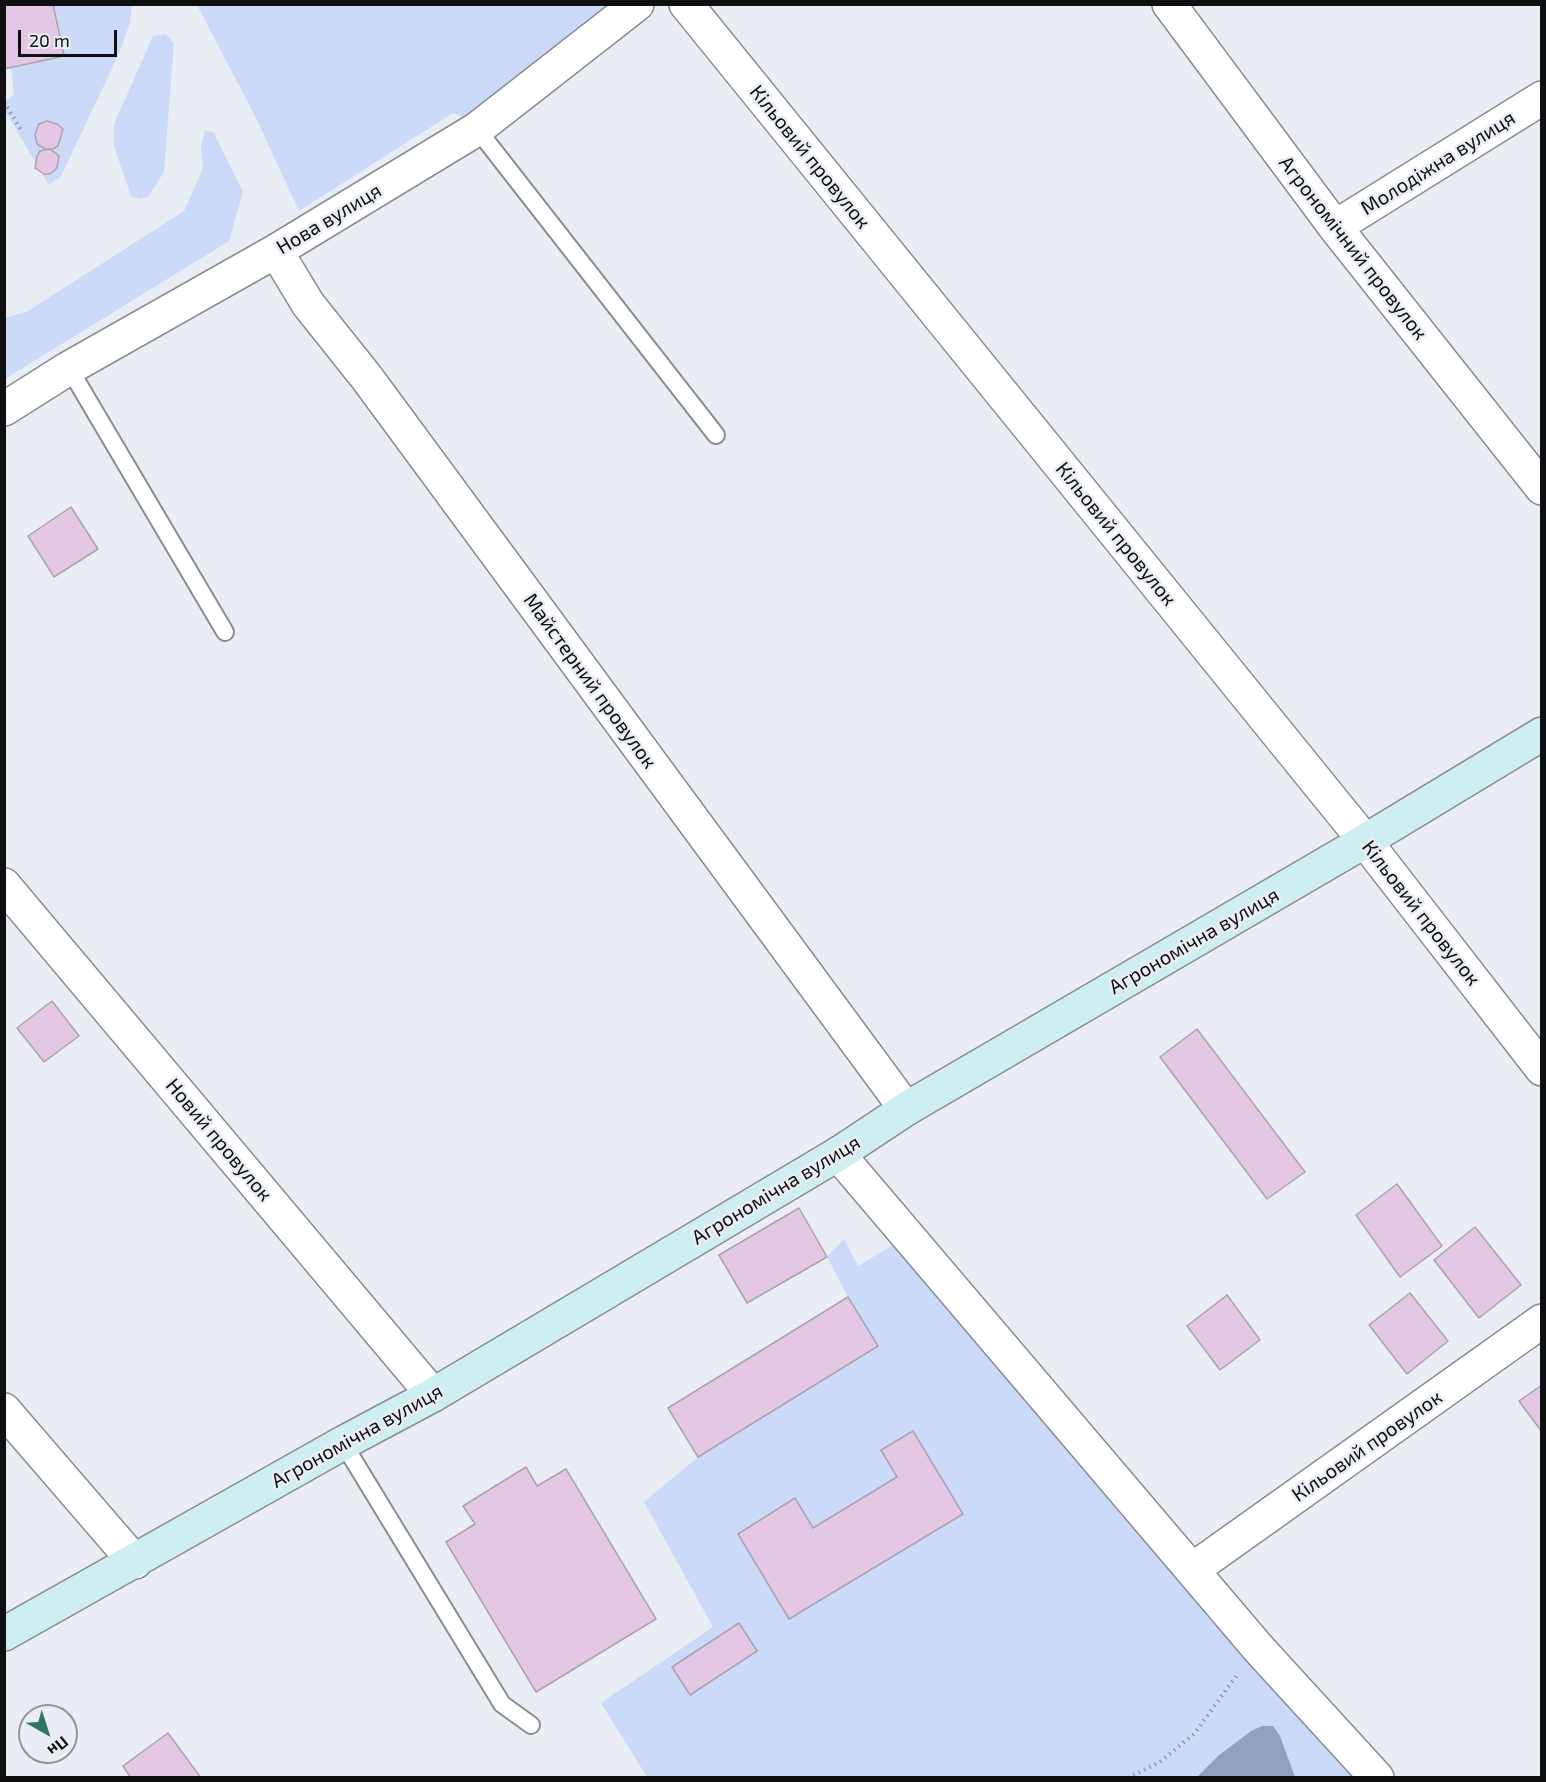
<!DOCTYPE html>
<meta charset="utf-8">
<style>
body{margin:0}
#map{position:relative;width:1546px;height:1782px;overflow:hidden;background:#eaedf4;font-family:"Exo 2",sans-serif}
canvas{display:block}
.frame{position:absolute;inset:0;border:6px solid #0e0f11;pointer-events:none}
.north{position:absolute;left:18px;top:1704px;width:60px;height:60px;box-sizing:border-box;background:#eaedf4;border:2px solid #929499;border-radius:50%;rotate:141deg;font-size:16px;font-weight:700;line-height:24px;text-align:center;color:#0e0f11}
.north::after{content:'';display:block;margin:auto;width:21px;height:27px;background:#2d746b;clip-path:polygon(50% 0,100% 100%,50% 72%,0 100%)}
.scale{position:absolute;left:18px;top:30px;width:99px;height:27px;box-sizing:border-box;border:3px solid #0e0f11;border-top:0;padding-left:8px;font-size:18px;line-height:21px;white-space:nowrap;color:#0e0f11;-webkit-text-stroke:4px #eaedf4;paint-order:stroke}
</style>
<div id="map">
<canvas width="1546" height="1782"></canvas>
<div class="frame"></div>
<div class="north">Пн</div>
<div class="scale">20 m</div>
</div>
<script>
const context = document.querySelector('canvas').getContext('2d');
context.lineJoin = 'round';
function paint(path, color) { context.fillStyle = color; context.fill(path, 'evenodd'); }
const shape = rows => new Path2D(rows.map(r => 'M' + r).join(''));
function strokePath(path, color, width, dash) { context.strokeStyle = color; context.lineWidth = width; context.lineCap = dash ? 'butt' : 'round'; context.setLineDash(dash || []); context.stroke(path); }
function drawText(font, color, halo, rows, align = 'center') {
  context.font = font + ' "Exo 2",sans-serif'; context.lineWidth = 5; context.setLineDash([]); context.textBaseline = 'middle'; context.strokeStyle = halo; context.fillStyle = color; for (const [text, x, y, turn = 0] of rows) {
    context.save(); context.translate(x, y); context.rotate((+turn || 0) * Math.PI / 180); context.textAlign = isNaN(turn) ? turn : align; if (halo) context.strokeText(text, 0, 0); context.fillText(text, 0, 0); context.restore();
  }
}
paint(shape([
 [53,5,132,5,130,23,118,56,61,176,49,185,5,111,5,101,14,95,11,67,64,56],
 [197,5,623,5,472,120,453,113,299,211,256,118],
 [166,34,174,43,164,172,148,197,139,199,131,196,114,146,114,124,153,36],
 [205,130,214,133,243,192,229,241,5,379,5,318,28,311,184,211,203,168,201,147],
 [844,1239,858,1266,898,1242,1353,1777,647,1777,601,1703,713,1627,644,1502,698,1457,878,1346,848,1297,827,1257]
]), '#ccdaf9');
paint(shape([
 [1262,1726,1273,1726,1280,1736,1295,1777,1197,1777,1218,1756,1251,1731]
]), '#8fa1c0');
const building = shape([
 [4,4,53,4,64,56,4,69,4,4],
 [47,121,57,124,63,129,58,146,53,149,45,149,37,144,35,134,39,124,47,121],
 [50,149,59,156,57,168,50,174,44,174,35,168,37,156,40,151,50,149],
 [71,507,98,549,54,577,28,536,71,507],
 [52,1001,79,1036,44,1062,17,1028,52,1001],
 [1197,1029,1305,1172,1267,1199,1160,1057,1197,1029],
 [1397,1184,1442,1246,1400,1277,1356,1215,1397,1184],
 [799,1208,827,1257,747,1303,719,1255,799,1208],
 [1475,1227,1521,1285,1479,1318,1434,1260,1475,1227],
 [1410,1293,1448,1341,1407,1374,1369,1325,1410,1293],
 [1227,1295,1260,1340,1220,1370,1187,1326,1227,1295],
 [848,1297,878,1346,698,1457,668,1408,848,1297],
 [1542,1385,1542,1432,1519,1401,1542,1385],
 [913,1431,963,1514,789,1619,738,1534,795,1498,813,1528,897,1477,881,1450,913,1431],
 [526,1467,537,1486,566,1469,656,1619,536,1692,446,1542,475,1524,463,1506,526,1467],
 [739,1623,757,1651,690,1695,672,1667,739,1623],
 [168,1733,201,1778,131,1778,123,1766,168,1733]
]);
paint(building, '#e3c7e4');
strokePath(building, '#aaa4aa', 1.5);
const lane = shape([
 [477,129,716,435],
 [69,368,225,632],
 [343,1443,502,1704,531,1725]
]);
const street = shape([
 [686,4,1365,841,1542,1069],
 [1169,4,1335,227,1542,488],
 [1335,227,1542,98],
 [276,251,308,304,367,378,906,1109],
 [4,409,69,368,276,251,477,129,637,4],
 [4,885,433,1395],
 [838,1154,1259,1649,1377,1778],
 [4,1410,135,1562],
 [1192,1570,1542,1321]
]);
const secondary = shape([
 [4,1634,343,1443,433,1395,838,1154,906,1109,1365,841,1542,734]
]);
strokePath(lane, '#898c92', 20);
strokePath(street, '#898c92', 36);
strokePath(secondary, '#898c92', 36);
strokePath(shape([
 [4,102,23,133],
 [1128,1778,1160,1762,1194,1734,1237,1675]
]), '#94969b', 4, [1.5, 4.5]);
strokePath(lane, '#fff', 16);
strokePath(street, '#fff', 33);
strokePath(secondary, '#ceeef1', 33);
drawText('20px', '#0e0f11', '#eaedf4', [
 ["Кільовий провулок",810,157,51],
 ["Молодіжна вулиця",1438,163,-32],
 ["Нова вулиця",329,219,-31],
 ["Агрономічний провулок",1353,248,52],
 ["Кільовий провулок",1116,534,51],
 ["Майстерний провулок",590,681,54],
 ["Кільовий провулок",1421,913,52],
 ["Агрономічна вулиця",1194,941,-30],
 ["Новий провулок",219,1140,50],
 ["Агрономічна вулиця",776,1190,-31],
 ["Агрономічна вулиця",357,1436,-29],
 ["Кільовий провулок",1367,1446,-35]
]);
</script>
